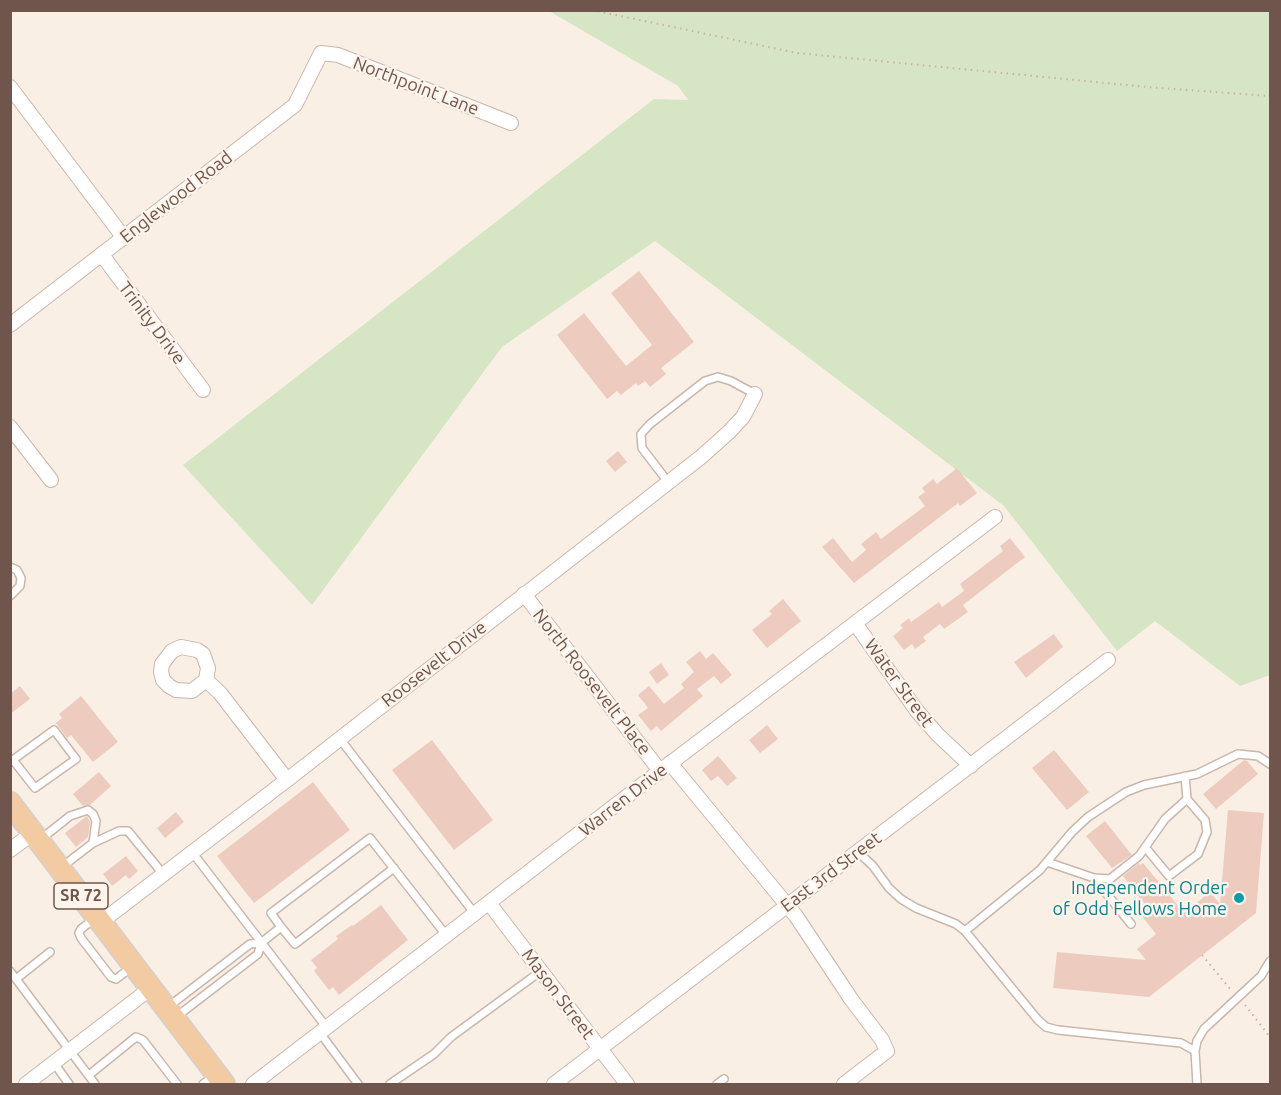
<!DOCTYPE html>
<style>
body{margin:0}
#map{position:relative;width:1281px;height:1095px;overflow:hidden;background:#faefe5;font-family:Ubuntu,sans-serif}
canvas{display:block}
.frame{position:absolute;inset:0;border:12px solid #70554d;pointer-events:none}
</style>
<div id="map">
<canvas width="1281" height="1095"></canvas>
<div class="frame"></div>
</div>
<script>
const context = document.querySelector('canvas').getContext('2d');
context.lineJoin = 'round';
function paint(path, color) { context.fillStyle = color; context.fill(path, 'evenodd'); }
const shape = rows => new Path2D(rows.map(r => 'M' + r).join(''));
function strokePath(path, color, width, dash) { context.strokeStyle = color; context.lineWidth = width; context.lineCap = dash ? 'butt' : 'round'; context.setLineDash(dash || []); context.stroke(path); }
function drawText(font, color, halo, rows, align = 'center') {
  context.font = font + ' Ubuntu,sans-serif'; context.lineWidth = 4.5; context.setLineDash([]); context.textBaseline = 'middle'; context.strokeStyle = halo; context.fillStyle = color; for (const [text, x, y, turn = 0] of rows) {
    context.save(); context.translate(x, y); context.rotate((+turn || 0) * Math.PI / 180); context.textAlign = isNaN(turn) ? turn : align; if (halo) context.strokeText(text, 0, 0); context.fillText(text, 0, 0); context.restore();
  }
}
paint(shape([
 [549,11,1270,11,1270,675,1240,686,1155,621,1117,651,1004,506,655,241,502,347,312,605,183,465,654,99,688,100,678,86]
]), '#d6e6c5');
paint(shape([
 [639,271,694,342,661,368,666,374,650,387,645,381,638,386,636,383,621,395,617,391,607,399,557,335,584,313,626,366,652,345,611,293],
 [618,451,627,462,615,472,606,461],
 [957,468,977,493,960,506,958,503,854,583,822,547,833,538,852,562,866,550,861,544,876,532,881,539,925,506,918,497,925,492,922,488,933,479,937,484],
 [1010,538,1025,557,963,605,968,612,944,629,940,624,923,637,926,641,915,649,912,644,904,650,893,636,903,628,900,625,909,618,911,622,939,602,942,607,964,591,960,584,1003,551,1000,546],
 [783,599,801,621,767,648,752,630,772,614,769,611],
 [1054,634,1063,647,1026,678,1014,662],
 [700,651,706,659,713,653,732,675,721,684,714,676,697,689,703,696,661,731,657,726,651,731,638,715,648,708,638,695,649,686,664,704,684,688,681,684,694,672,686,662],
 [661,663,669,675,657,684,649,672],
 [20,686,30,699,10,714,10,694],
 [81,696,118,742,93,762,71,735,67,738,56,723,62,718,59,714],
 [767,725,778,739,760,753,749,740],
 [432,740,493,820,454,850,392,770],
 [1054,750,1089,792,1067,810,1032,768],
 [718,756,737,778,727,786,718,776,711,781,702,770],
 [1244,760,1247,761,1258,774,1216,809,1203,794],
 [99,772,111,786,90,805,83,806,73,794],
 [313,782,350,830,254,903,217,856],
 [1228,810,1264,813,1256,913,1149,997,1053,988,1057,952,1146,960,1137,949,1156,934,1137,910,1145,904,1123,876,1139,863,1140,865,1143,863,1184,913,1210,892,1220,904],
 [176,812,184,822,165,838,157,828],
 [87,816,90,822,88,837,76,847,65,833],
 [1105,821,1132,855,1112,868,1086,836],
 [126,856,138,871,129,879,126,875,112,886,103,874],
 [381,905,408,940,339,995,333,987,329,990,314,971,317,968,311,960,338,939,336,936,352,925,353,926]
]), '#edccbf');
const service = shape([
 [668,482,642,448,641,434,650,424,705,381,718,377,731,381,755,394],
 [10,567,17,570,21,578,20,586,10,596],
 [340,739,475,914],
 [10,762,54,730,76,759,35,788,13,760],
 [1185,776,1187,799],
 [41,839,70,816,88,810,93,814,96,821,93,843,63,866],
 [93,843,119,831,128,831,163,874],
 [192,852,327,1028],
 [858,852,873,866,889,888,901,899,916,908,956,924,965,931,1038,1020,1046,1027,1058,1030,1181,1043,1195,1051],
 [1047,862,1094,878,1110,879,1139,856,1165,819,1187,799,1205,820,1207,832,1198,854,1169,876,1145,847],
 [1094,878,1131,924],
 [94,919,81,929,79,933,81,938,111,977,116,979,132,967],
 [281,927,295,944,394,868],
 [965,931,1040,870,1072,832,1088,817,1126,792,1144,785,1197,774,1238,754,1258,756,1270,764],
 [10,971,95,1084],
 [16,979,50,952],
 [168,1007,250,944,261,943,281,927,271,913,370,838,446,935],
 [176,1017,258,954,261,943],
 [320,1033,358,1084],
 [54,1063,69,1084],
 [89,1075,136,1037,143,1040,177,1084],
 [203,1084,214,1076],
 [390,1084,434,1054,451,1037,541,971],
 [717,1084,724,1079],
 [1197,1084,1195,1051,1197,1041,1204,1029,1261,976,1270,961]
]);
const minor = shape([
 [10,87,124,238],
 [102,255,203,390],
 [10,325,295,105,321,53,338,55,511,123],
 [10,427,51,480],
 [524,594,660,771],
 [855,623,917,711,937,734,971,766],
 [206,680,192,691,176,690,169,686,163,680,161,672,162,664,172,651,181,647,197,650,203,654,208,668,206,680,220,693,287,780],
 [670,763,796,916,851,999,882,1040,887,1051,844,1084],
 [10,850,33,833],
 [489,903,627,1084],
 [101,922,287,780,701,457,729,432,743,417,755,394],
 [26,1084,151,988],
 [253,1084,660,771,995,517],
 [554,1084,1108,660]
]);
const primary = shape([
 [10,803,224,1084]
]);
strokePath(service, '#cab6ac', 10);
strokePath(minor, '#cab6ac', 16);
strokePath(primary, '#d7cfcd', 24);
strokePath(shape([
 [592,10,797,53,1147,87,1270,96],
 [1202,955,1231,990],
 [1245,1005,1270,1037]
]), '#d1afa3', 2, [1.5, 4.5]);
strokePath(service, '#fff', 7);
strokePath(minor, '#fff', 14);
strokePath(primary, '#f2cba3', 21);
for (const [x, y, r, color] of [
 [1239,898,6,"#0f9aa8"]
]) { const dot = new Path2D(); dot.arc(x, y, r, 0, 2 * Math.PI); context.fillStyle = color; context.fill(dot); strokePath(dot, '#fdf4eb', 2); }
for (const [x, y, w] of [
 [81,896,54]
]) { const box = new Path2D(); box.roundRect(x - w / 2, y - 13, w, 26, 4.5); context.fillStyle = '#fdf4eb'; context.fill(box); strokePath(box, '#70554d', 1.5); }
drawText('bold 16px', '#70554d', null, [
 ["SR 72",81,896]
]);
drawText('18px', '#70554d', '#fdf4eb', [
 ["Northpoint Lane",416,86,21],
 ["Englewood Road",176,197,-38],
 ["Trinity Drive",152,323,53],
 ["Roosevelt Drive",434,664,-38],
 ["North Roosevelt Place",592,682,52],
 ["Water Street",899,683,54],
 ["Warren Drive",623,800,-38],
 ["East 3rd Street",831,872,-37],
 ["Mason Street",558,994,53]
]);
drawText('18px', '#0d838f', '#fdf4eb', [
 ["Independent Order",1227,888],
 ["of Odd Fellows Home",1227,909]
], 'right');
</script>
